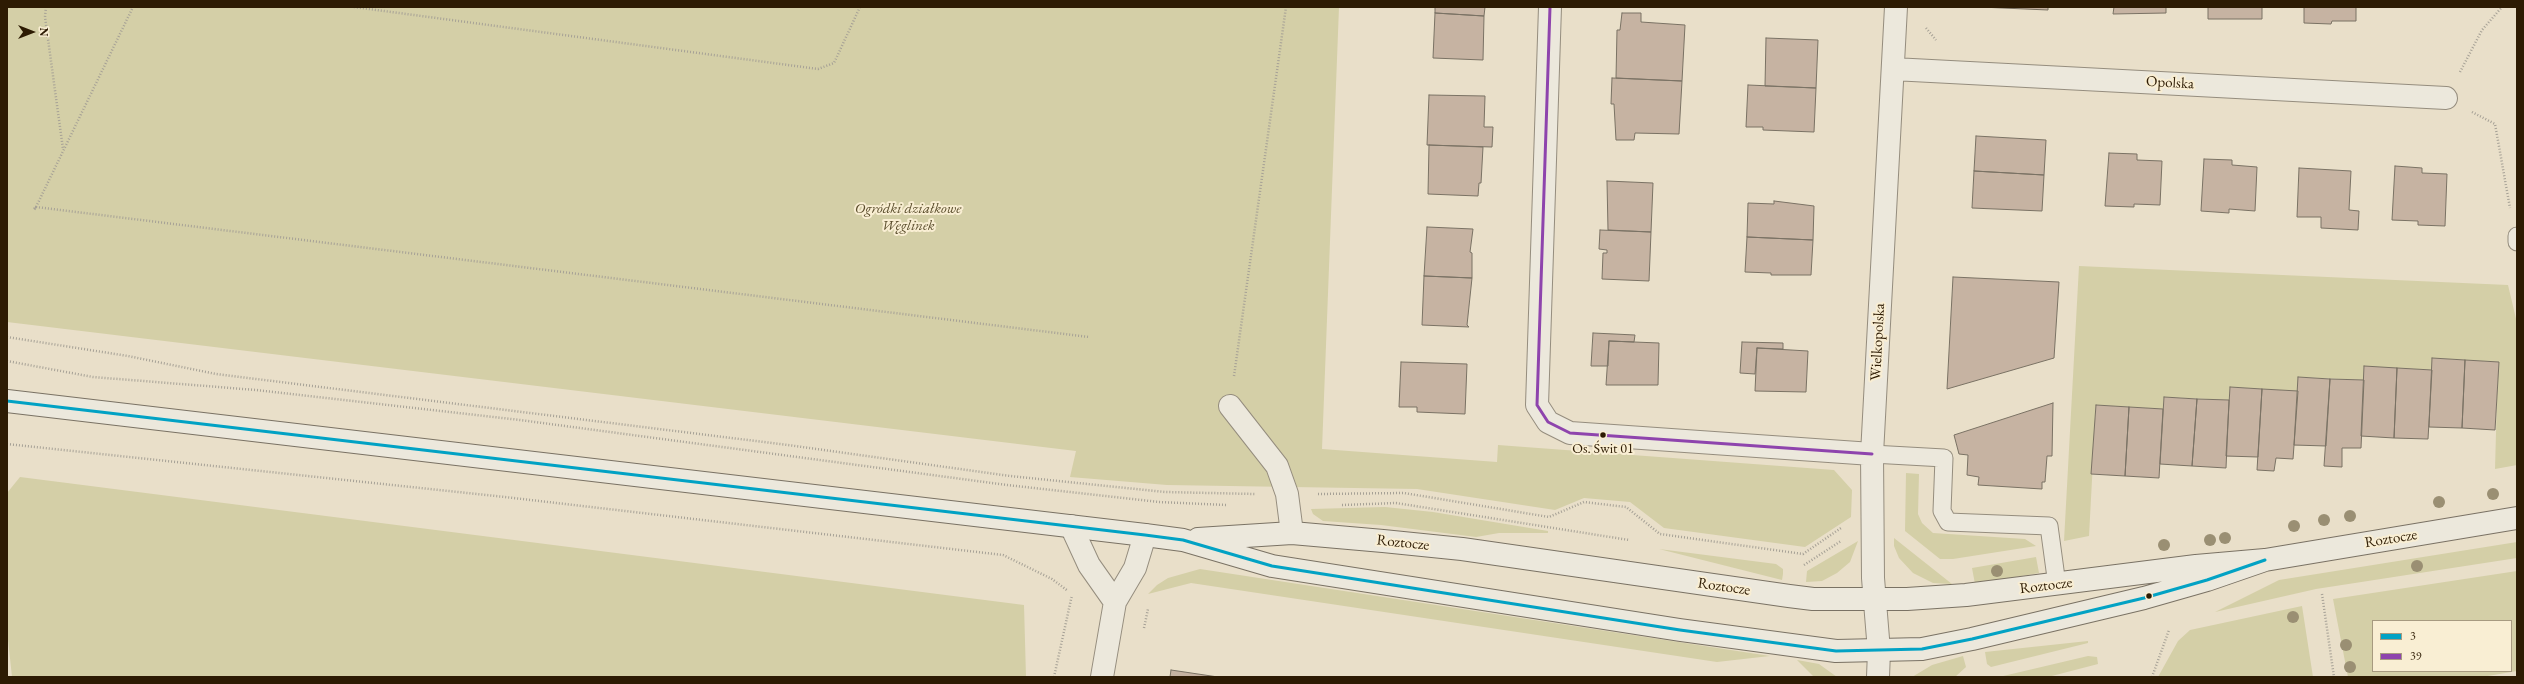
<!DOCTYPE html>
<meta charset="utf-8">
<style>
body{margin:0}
#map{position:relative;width:2524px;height:684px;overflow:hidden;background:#e9dfc9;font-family:"EB Garamond",serif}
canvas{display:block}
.frame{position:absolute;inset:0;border:8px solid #2d1b03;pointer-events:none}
.legend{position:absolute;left:2372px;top:620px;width:140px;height:52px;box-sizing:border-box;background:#f9eed3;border:1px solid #a79a80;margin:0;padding:5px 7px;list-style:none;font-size:12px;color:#2d1b03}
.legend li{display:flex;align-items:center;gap:8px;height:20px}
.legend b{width:20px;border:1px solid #a79a80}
.north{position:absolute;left:12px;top:12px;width:40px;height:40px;-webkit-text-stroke:3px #f9eed3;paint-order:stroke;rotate:90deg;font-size:11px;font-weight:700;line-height:16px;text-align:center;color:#2d1b03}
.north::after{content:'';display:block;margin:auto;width:14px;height:18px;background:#2d1b03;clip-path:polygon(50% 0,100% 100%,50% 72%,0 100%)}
</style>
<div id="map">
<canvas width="2524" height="684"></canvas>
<div class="frame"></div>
<ul class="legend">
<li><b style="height:5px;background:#02a2c4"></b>3</li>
<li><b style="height:5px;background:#8e44ad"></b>39</li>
</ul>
<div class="north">N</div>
</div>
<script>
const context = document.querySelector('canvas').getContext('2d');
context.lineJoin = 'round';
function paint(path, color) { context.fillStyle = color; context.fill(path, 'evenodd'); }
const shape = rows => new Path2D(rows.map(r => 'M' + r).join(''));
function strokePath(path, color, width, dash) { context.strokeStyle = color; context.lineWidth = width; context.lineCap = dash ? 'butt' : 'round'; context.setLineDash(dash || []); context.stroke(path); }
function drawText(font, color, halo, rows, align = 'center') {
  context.font = font + ' "EB Garamond",serif'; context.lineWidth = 4; context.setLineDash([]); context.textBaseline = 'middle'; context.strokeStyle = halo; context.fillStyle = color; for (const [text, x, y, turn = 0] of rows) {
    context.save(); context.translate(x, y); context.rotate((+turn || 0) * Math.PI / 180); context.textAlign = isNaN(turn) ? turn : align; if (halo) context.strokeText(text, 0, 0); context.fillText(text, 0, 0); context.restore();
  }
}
paint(shape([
 [7,7,1339,7,1322,449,1497,462,1498,445,1834,470,1852,490,1851,517,1805,547,1664,528,1630,502,1584,498,1555,510,1417,489,1167,485,1070,477,1076,451,7,322],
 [2079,266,2508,285,2517,323,2517,465,2495,469,2498,362,2432,358,2432,370,2397,368,2364,380,2298,377,2298,391,2230,387,2229,400,2164,397,2163,409,2096,405,2089,536,2064,541],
 [1906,473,1919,474,1918,514,1922,523,1933,533,2025,539,2036,546,1953,559,1940,559,1905,531],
 [20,477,1024,605,1026,677,12,677,7,630,7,493],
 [1385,507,1433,512,1548,531,1548,533,1499,533,1476,537,1381,525,1323,521,1313,514,1311,509],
 [1894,538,1952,584,1933,583,1913,573,1899,558,1894,546],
 [1858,541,1850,562,1837,573,1822,581,1806,582,1807,571],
 [2517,542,2517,558,2316,589,2215,612,2279,580],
 [1659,549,1776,564,1783,569,1783,574,1782,580],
 [2036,557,2039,573,1975,584,1972,568],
 [1200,569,1770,656,1717,662,1191,583,1148,594,1157,585,1168,578],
 [2517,571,2517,671,2482,677,2348,677,2333,599],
 [2373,621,2511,621,2511,671,2373,671],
 [2302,606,2313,677,2158,677,2178,641,2190,630],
 [2088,641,2088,643,1991,667,1987,664,1985,652],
 [1963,656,1966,667,1955,677,1912,677,1932,665],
 [2088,656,2097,657,2098,664,2048,677,1999,677],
 [1797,660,1819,664,1837,677,1814,677]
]), '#d4cfa7');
const building = shape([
 [1435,7,1485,7,1484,16,1435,13,1435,7],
 [1980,7,2048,7,2048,10,1980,7],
 [2114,7,2166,7,2166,13,2113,14,2114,7],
 [2208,7,2262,7,2262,19,2208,19,2208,7],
 [2304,7,2356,7,2356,21,2332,21,2331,24,2304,23,2304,7],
 [1435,13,1484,16,1483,60,1433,58,1435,13],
 [1622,13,1641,13,1641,22,1685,25,1682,81,1616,78,1617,30,1620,30,1622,13],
 [1766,38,1818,40,1816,88,1765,86,1766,38],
 [1612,78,1682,81,1679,134,1635,133,1634,140,1616,140,1614,104,1611,104,1612,78],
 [1748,85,1816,88,1814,132,1763,130,1763,127,1746,127,1748,85],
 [1429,95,1485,96,1484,127,1493,127,1492,147,1427,145,1429,95],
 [1976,136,2046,140,2044,175,1974,171,1976,136],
 [1429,145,1483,147,1481,183,1479,183,1478,196,1428,194,1429,145],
 [2109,153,2137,154,2137,160,2162,161,2160,205,2134,204,2134,207,2105,206,2109,153],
 [2204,159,2232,160,2232,165,2257,167,2255,211,2229,209,2229,213,2201,211,2204,159],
 [2395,166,2422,168,2422,173,2447,174,2445,226,2418,225,2418,221,2392,220,2395,166],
 [2299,168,2351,171,2349,210,2359,211,2358,230,2321,228,2321,217,2297,217,2299,168],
 [1974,171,2044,175,2042,211,1972,208,1974,171],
 [1607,181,1653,183,1651,232,1608,230,1607,181],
 [1774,201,1814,206,1813,240,1747,237,1748,203,1774,204,1774,201],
 [1427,227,1473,229,1470,252,1472,253,1472,278,1424,276,1427,227],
 [1600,230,1651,232,1649,281,1602,279,1603,253,1607,253,1607,250,1599,249,1600,230],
 [1747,237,1813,240,1811,275,1771,275,1771,273,1745,272,1747,237],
 [1424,276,1472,278,1467,325,1469,327,1422,325,1424,276],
 [1953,277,2059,282,2054,358,1947,389,1953,277],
 [1593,333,1635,335,1634,342,1609,341,1608,366,1591,366,1593,333],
 [1609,341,1659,343,1658,385,1606,385,1609,341],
 [1742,342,1783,343,1783,349,1757,348,1755,374,1740,373,1742,342],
 [1757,348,1808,351,1806,392,1755,391,1757,348],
 [2432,358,2465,360,2462,428,2429,427,2432,358],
 [2465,360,2499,362,2495,430,2462,428,2465,360],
 [1401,362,1467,364,1465,414,1417,412,1417,407,1399,407,1401,362],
 [2364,366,2397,368,2394,438,2361,436,2364,366],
 [2397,368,2432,370,2428,439,2394,438,2397,368],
 [2298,377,2330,379,2326,446,2294,445,2298,377],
 [2330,379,2364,380,2361,448,2342,448,2342,467,2324,466,2330,379],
 [2230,387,2262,389,2258,457,2226,456,2230,387],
 [2262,389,2298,391,2293,459,2276,458,2274,471,2257,470,2262,389],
 [2164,397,2197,399,2192,466,2160,464,2164,397],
 [2197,399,2229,400,2226,468,2192,466,2197,399],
 [2053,403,2052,456,2047,456,2045,482,2042,482,2042,489,1978,485,1979,477,1967,475,1968,455,1959,454,1954,435,2053,403],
 [2096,405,2129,407,2125,476,2091,474,2096,405],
 [2129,407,2163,409,2159,478,2125,476,2129,407],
 [1171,670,1218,677,1170,677,1171,670]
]);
paint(building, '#c6b3a2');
strokePath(building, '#7a7264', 1);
const lane = shape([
 [2517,236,2517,242],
 [1872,454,1944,458,1942,511,1948,522,2049,526,2057,585]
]);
const street = shape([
 [1550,7,1537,405,1548,422,1570,433,1872,454],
 [1893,69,2446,98],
 [1230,406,1277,466,1287,494,1292,533],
 [1071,526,1089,565,1115,602],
 [1102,677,1115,602,1135,568,1145,535],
 [1878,677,1879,651,1873,578,1872,454,1896,7]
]);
const secondary = shape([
 [7,401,1145,535,1183,540,1272,566,1680,630,1836,651,1922,649,1972,639,2144,598,2207,580,2265,560],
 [1198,539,1292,533,1383,541,1462,549,1789,596,1813,599,1907,599,1966,595,2196,566,2265,560,2517,518]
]);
strokePath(lane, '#958d7e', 19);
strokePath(street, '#958d7e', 24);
strokePath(secondary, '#7a7264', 24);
strokePath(shape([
 [46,7,45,17,63,149],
 [354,7,818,69,834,63,860,7],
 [1926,28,1936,40],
 [2460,72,2482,30,2502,7],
 [2472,112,2495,124,2510,208],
 [35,207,36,207,34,210,35,207],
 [36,207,1089,337],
 [36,207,133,7],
 [7,337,128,356,216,374,788,445,1010,476,1165,492,1255,494],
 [7,361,93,377,256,390,520,420,1007,485,1159,502,1226,505],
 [1234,376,1286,7],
 [7,444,505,497,1003,555,1052,579,1068,591],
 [1318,494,1404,493,1549,517,1584,502,1626,507,1660,534,1803,554,1841,528],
 [1342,505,1396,503,1629,540],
 [1804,565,1841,541],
 [2322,594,2334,677],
 [1144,628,1148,609],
 [1054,677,1072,595],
 [2152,677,2169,630]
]), '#a6a196', 2.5, [1, 2]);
strokePath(lane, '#ece8dc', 17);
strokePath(street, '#ece8dc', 22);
strokePath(secondary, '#ece8dc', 22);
strokePath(shape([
 [7,401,1145,535,1183,540,1272,566,1680,630,1836,651,1922,649,1972,639,2144,598,2207,580,2265,560]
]), '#02a2c4', 3);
strokePath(shape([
 [1550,7,1537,405,1548,422,1570,433,1872,454]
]), '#8e44ad', 3);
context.fillStyle = '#9a8f73';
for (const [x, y] of [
 [2493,494],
 [2439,502],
 [2350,516],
 [2324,520],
 [2294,526],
 [2225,538],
 [2210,540],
 [2164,545],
 [2417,566],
 [1997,571],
 [2293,617],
 [2346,645],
 [2350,667]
]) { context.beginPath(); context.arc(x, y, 6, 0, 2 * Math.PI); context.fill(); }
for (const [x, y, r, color] of [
 [1603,435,3.5,"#2d1b03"],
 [2149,596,3.5,"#2d1b03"]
]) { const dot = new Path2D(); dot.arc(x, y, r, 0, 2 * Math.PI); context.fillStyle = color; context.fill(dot); strokePath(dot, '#f9eed3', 1.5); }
drawText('14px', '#2d1b03', '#f9eed3', [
 ["Os. Świt 01",1603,449]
]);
drawText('15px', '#2d1b03', '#f9eed3', [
 ["Opolska",2170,83,3],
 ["Wielkopolska",1878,342,-87],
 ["Roztocze",2391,539,-9],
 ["Roztocze",1403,543,6],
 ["Roztocze",2046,586,-7],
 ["Roztocze",1724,587,8]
]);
drawText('italic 15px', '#5a4d2c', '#f9eed3', [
 ["Ogródki działkowe",908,209],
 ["Węglinek",908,226]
]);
</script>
